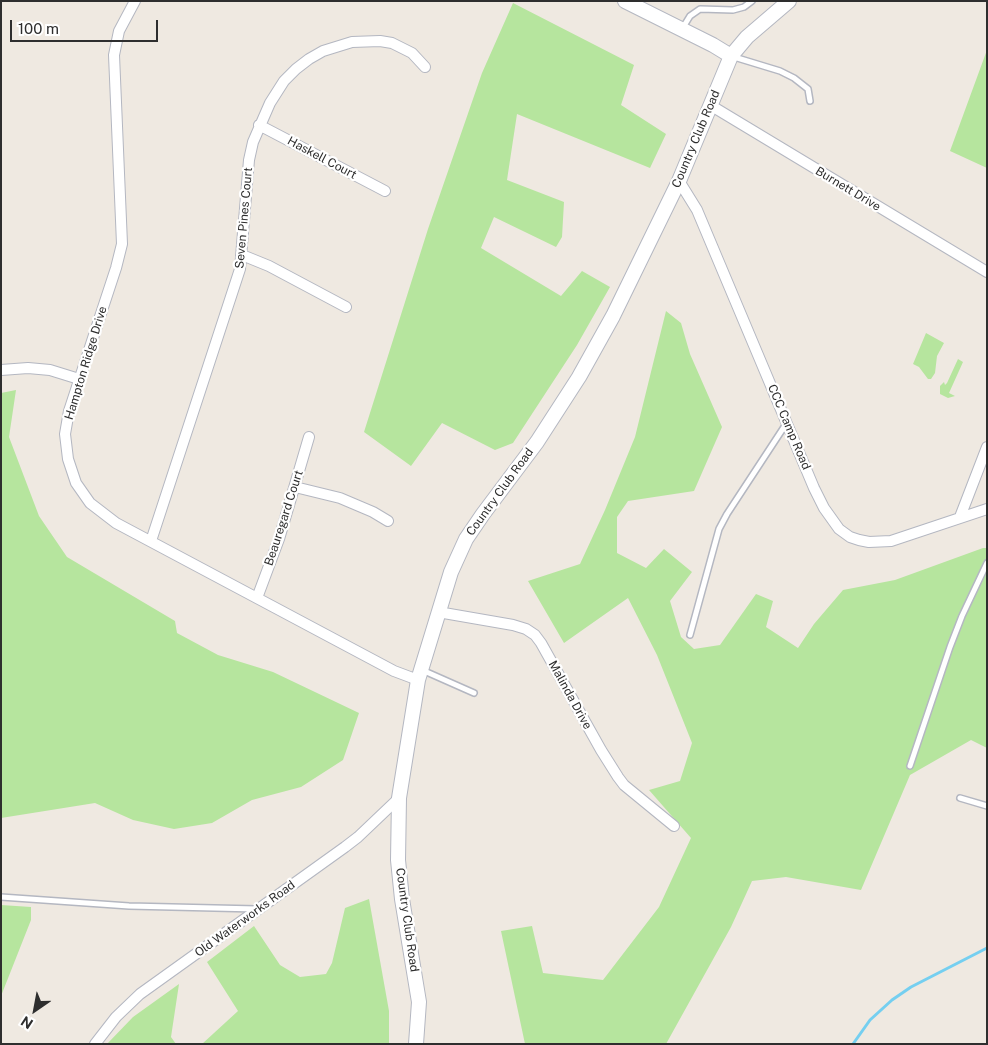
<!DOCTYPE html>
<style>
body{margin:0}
#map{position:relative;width:988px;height:1045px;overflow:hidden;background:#efe9e1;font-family:"Public Sans",sans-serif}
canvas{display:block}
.frame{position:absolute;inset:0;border:2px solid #2e2e2e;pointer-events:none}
.north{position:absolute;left:10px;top:985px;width:50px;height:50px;-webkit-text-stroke:4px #fff;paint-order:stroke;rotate:213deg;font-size:14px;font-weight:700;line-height:20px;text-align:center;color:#2e2e2e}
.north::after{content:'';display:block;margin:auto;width:18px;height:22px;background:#2e2e2e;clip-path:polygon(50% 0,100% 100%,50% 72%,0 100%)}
.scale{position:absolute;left:10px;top:20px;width:148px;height:22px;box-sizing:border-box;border:2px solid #2e2e2e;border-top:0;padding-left:6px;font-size:15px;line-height:18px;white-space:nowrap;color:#2e2e2e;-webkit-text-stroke:4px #fff;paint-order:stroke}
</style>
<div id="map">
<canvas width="988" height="1045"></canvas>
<div class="frame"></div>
<div class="north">N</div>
<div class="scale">100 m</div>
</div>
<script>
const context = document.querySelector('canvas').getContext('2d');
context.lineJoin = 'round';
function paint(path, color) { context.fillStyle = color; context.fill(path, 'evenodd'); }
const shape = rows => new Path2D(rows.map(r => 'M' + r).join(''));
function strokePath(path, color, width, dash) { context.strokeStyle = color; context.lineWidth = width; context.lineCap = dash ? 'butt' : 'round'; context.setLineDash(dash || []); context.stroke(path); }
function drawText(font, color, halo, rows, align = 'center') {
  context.font = font + ' "Public Sans",sans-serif'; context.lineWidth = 4.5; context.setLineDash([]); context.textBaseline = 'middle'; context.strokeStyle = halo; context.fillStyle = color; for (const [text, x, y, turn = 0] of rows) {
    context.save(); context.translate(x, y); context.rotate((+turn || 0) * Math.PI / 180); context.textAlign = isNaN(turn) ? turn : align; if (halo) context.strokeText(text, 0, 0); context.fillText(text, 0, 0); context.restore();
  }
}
paint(shape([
 [513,3,634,65,621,105,666,134,650,168,517,114,507,180,564,202,562,237,556,247,494,217,481,248,561,296,582,271,610,287,577,345,513,443,495,450,442,423,411,466,364,432,428,229,482,73],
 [987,50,987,168,950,151],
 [666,311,681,323,690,354,722,427,694,491,628,501,617,517,617,553,646,568,664,549,692,572,670,601,681,637,694,649,720,645,756,594,773,601,766,627,798,648,814,624,843,590,895,580,983,548,987,548,987,748,971,740,910,775,861,890,786,877,752,881,731,927,666,1044,525,1044,501,931,532,926,543,973,603,980,659,907,691,838,649,790,680,781,692,743,657,655,628,598,564,643,528,581,580,564,605,510,635,437],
 [926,333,944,343,937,356,935,373,931,379,928,379,919,367,913,364],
 [958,359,963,362,949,393,955,396,948,398,940,394,940,386,944,382,945,385,947,383],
 [16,390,9,437,39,516,67,557,175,621,177,633,218,655,273,672,359,713,343,760,301,787,252,800,212,823,174,829,133,820,95,803,1,818,1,393],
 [369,899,389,1011,389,1044,202,1044,238,1011,207,962,254,926,280,965,300,977,326,974,332,963,345,908],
 [1,905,31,907,31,920,1,996],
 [179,984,171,1037,176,1044,107,1044,133,1017]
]), '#b6e59e');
strokePath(shape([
 [853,1044,870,1020,892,1000,911,987,987,948]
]), '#75cff0', 3);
const lane = shape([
 [682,29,690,16,700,9,733,10,744,7,752,1],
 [734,57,780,71,794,78,808,89,810,101],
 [690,635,719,529,727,514,786,424],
 [422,670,474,693],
 [910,766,950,647,962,616,987,563],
 [960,798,987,806],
 [1,897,129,906,257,909]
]);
const street = shape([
 [135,1,119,31,114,55,122,244,116,268,69,411,65,434,68,459,76,483,90,503,116,523,394,671,418,680],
 [710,105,987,272],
 [259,125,385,191],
 [679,181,697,210,814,488,824,508,839,529,850,537,859,540,869,542,891,541,987,509],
 [242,255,269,266,346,307],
 [1,370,28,368,50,370,79,379],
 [295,487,340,498,373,512,388,521],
 [960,517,987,447],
 [151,541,240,269,249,160,253,142,270,103,284,81,296,69,309,59,323,51,352,42,380,41,392,43,412,53,425,67],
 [257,598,279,539,309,437],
 [438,612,513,625,526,629,535,635,541,643,601,750,618,777,624,785,674,826],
 [95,1044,116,1017,140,994,345,847,358,837,399,798]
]);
const secondary = shape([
 [625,1,713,45,731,56],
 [416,1044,419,1002,402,899,398,860,399,798,418,680,451,572,466,539,483,514,537,442,579,377,613,316,679,181,731,56,747,37,789,1]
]);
strokePath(lane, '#b4b7c1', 8);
strokePath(street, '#b4b7c1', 12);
strokePath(secondary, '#b4b7c1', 16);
strokePath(lane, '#fff', 5);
strokePath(street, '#fff', 10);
strokePath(secondary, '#fff', 14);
drawText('12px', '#2e2e2e', '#fff', [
 ["Country Club Road",696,139,-67],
 ["Haskell Court",322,158,28],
 ["Burnett Drive",848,189,31],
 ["Seven Pines Court",244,218,-85],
 ["Hampton Ridge Drive",86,363,-73],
 ["CCC Camp Road",789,427,67],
 ["Country Club Road",500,492,-54],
 ["Beauregard Court",284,518,-72],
 ["Malinda Drive",570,695,61],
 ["Old Waterworks Road",245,919,-36],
 ["Country Club Road",407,920,82]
]);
</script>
